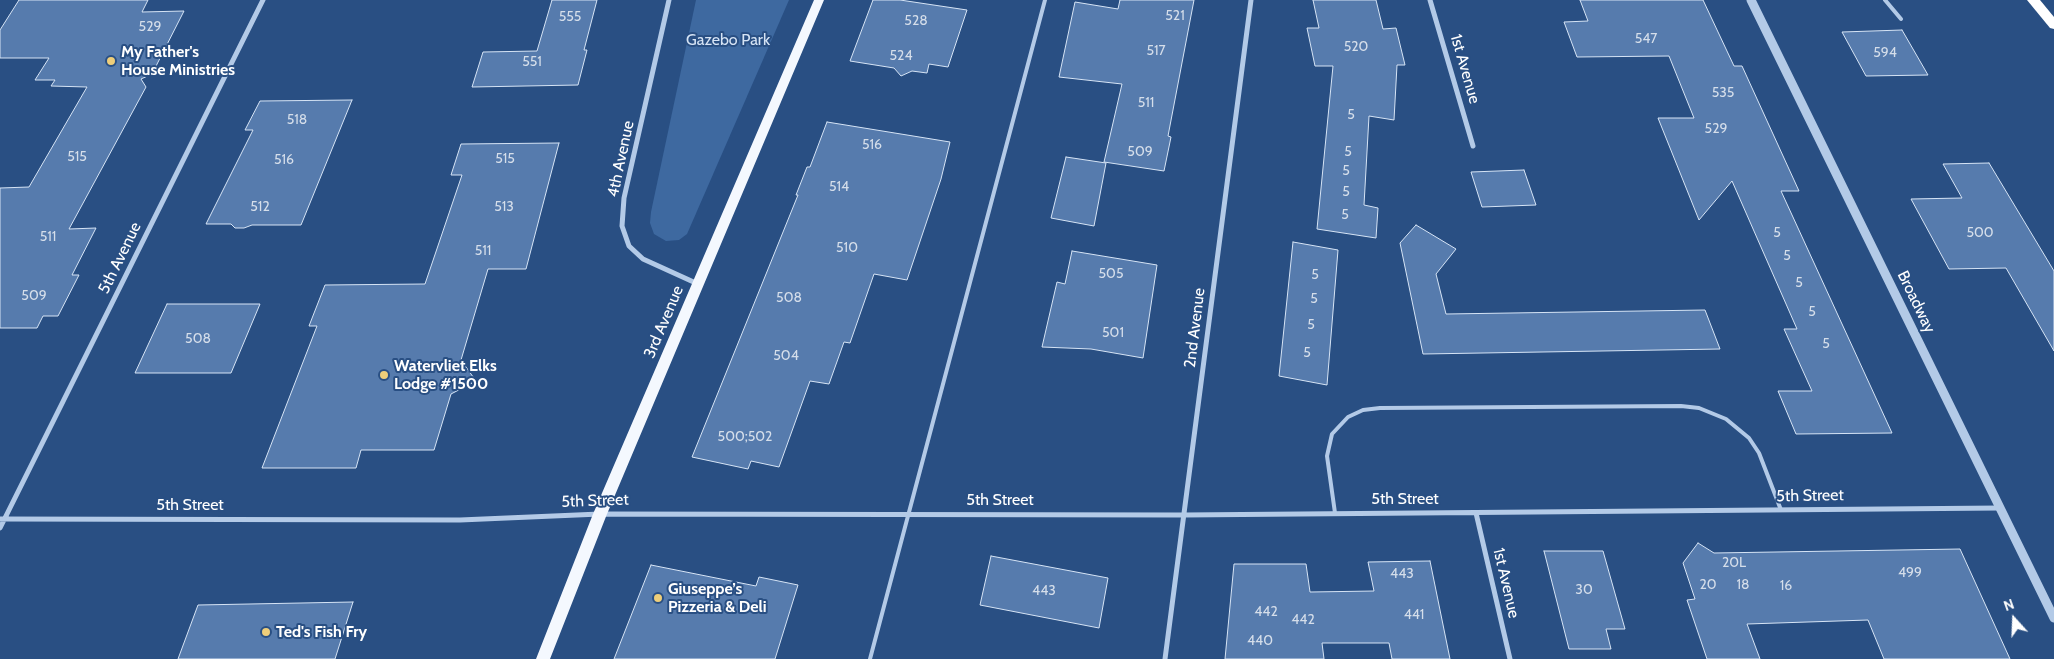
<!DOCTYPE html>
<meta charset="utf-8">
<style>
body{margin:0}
#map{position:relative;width:2054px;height:659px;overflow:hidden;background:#294f83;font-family:Cabin,sans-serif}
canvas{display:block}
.north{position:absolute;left:1989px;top:594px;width:50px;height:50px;-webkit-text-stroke:4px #294f83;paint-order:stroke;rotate:340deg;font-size:14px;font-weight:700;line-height:20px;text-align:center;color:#fff}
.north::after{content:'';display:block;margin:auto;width:18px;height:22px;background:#fff;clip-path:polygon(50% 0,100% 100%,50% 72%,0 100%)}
</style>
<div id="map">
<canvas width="2054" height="659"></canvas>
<div class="north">N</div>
</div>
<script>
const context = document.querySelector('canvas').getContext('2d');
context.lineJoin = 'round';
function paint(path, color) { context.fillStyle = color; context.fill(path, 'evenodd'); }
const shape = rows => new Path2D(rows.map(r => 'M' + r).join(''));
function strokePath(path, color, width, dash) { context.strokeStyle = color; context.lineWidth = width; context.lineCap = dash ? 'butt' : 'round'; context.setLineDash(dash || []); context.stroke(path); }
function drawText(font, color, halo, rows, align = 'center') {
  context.font = font + ' Cabin,sans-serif'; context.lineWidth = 4; context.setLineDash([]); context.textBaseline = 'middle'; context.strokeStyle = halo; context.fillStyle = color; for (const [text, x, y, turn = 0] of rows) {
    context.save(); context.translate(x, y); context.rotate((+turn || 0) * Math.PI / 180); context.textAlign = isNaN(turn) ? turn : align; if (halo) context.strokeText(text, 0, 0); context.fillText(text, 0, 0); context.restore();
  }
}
paint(shape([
 [696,0,789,0,687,234,679,240,666,241,654,234,650,223,651,212]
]), '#3e69a0');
const building = shape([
 [19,0,148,0,142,12,184,11,152,74,141,79,146,87,69,229,96,228,72,275,79,275,58,316,43,316,37,328,0,328,0,188,29,187,87,87,51,86,55,80,35,80,49,58,0,58,0,30,19,0],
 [552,0,597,0,584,50,587,50,578,85,472,87,483,52,537,51,552,0],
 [873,0,900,0,967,10,948,67,929,64,927,73,912,71,901,76,894,68,850,61,873,0],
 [1120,0,1194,0,1168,136,1171,137,1164,171,1104,162,1122,84,1059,77,1075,2,1118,9,1120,0],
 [1313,0,1376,0,1383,29,1396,28,1405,65,1397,65,1394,120,1369,116,1364,205,1378,208,1376,238,1317,229,1333,66,1315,66,1307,28,1319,28,1313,0],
 [1580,0,1703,0,1734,66,1742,66,1799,191,1781,191,1892,433,1796,434,1778,391,1812,391,1784,329,1797,329,1732,181,1699,220,1658,118,1694,118,1669,56,1577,57,1564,22,1588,21,1580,0],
 [1902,30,1928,75,1866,76,1842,32,1902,30],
 [352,100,301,225,252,225,244,228,235,228,231,224,206,224,253,130,245,130,260,101,352,100],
 [827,122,950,142,941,179,907,280,874,274,850,343,844,342,829,384,810,381,779,467,751,461,748,469,692,457,798,195,796,195,807,167,810,167,827,122],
 [559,143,526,269,488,269,461,360,476,381,451,394,434,450,361,450,356,468,262,468,317,326,309,326,325,285,425,284,462,175,451,175,461,144,559,143],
 [1066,157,1106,163,1094,226,1051,218,1066,157],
 [1989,163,2054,271,2054,351,2006,268,1949,269,1911,199,1962,198,1943,164,1989,163],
 [1524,170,1536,205,1482,207,1471,172,1524,170],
 [1416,225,1456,249,1436,274,1446,314,1705,310,1720,349,1423,354,1400,243,1416,225],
 [1293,242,1338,250,1327,385,1279,376,1293,242],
 [1072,251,1157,265,1143,358,1091,349,1042,347,1057,282,1065,284,1072,251],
 [167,304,260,304,231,373,135,373,167,304],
 [1698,543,1714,553,1960,549,2010,659,1884,659,1868,620,1747,624,1760,659,1707,659,1687,600,1695,599,1683,563,1698,543],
 [1544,551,1603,551,1625,629,1606,629,1611,649,1569,649,1544,551],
 [991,556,1108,578,1099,628,980,605,991,556],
 [1430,561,1450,659,1392,659,1389,643,1322,643,1324,659,1225,659,1234,564,1306,564,1310,592,1374,591,1368,562,1430,561],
 [651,565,756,586,759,577,798,585,775,659,614,659,651,565],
 [353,602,335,659,178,659,198,605,353,602]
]);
paint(building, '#567bad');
strokePath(building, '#d6e4f5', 1);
strokePath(shape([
 [1885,0,1901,19],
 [1335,513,1327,456,1332,434,1348,417,1363,410,1380,408,1681,406,1699,408,1726,419,1749,438,1759,453,1781,510],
 [870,659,1045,0]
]), '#b3cae7', 4);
strokePath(shape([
 [669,0,624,198,622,226,629,246,643,259,698,284],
 [1430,0,1473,146],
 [1476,513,1510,659],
 [0,519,460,520,600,514,1184,515,2000,508],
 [0,528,263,0],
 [1165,659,1251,0]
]), '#b3cae7', 5);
strokePath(shape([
 [1751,0,2054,618]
]), '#b3cae7', 9);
paint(shape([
 [814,0,824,0,607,514,550,659,536,659,593,514,814,0]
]), '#f4f8fe');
paint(shape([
 [2027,0,2040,0,2054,17,2054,29,2050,28,2027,0]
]), '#fff');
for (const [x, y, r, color] of [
 [111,61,5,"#eece7a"],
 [384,375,5,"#eece7a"],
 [658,598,5,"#eece7a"],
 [266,632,5,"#eece7a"]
]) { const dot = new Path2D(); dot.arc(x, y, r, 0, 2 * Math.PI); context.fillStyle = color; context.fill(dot); strokePath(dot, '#294f83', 2); }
drawText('14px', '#d5deea', null, [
 ["521",1175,16],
 ["555",570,17],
 ["528",916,21],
 ["529",150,27],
 ["547",1646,39],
 ["520",1356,47],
 ["517",1156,51],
 ["594",1885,53],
 ["524",901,56],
 ["551",532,62],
 ["535",1723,93],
 ["511",1146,103],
 ["5",1351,115],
 ["518",297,120],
 ["529",1716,129],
 ["516",872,145],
 ["509",1140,152],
 ["5",1348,152],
 ["515",77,157],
 ["515",505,159],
 ["516",284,160],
 ["5",1346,171],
 ["514",839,187],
 ["5",1346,192],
 ["512",260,207],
 ["513",504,207],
 ["5",1345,215],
 ["5",1777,233],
 ["500",1980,233],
 ["511",48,237],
 ["510",847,248],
 ["511",483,251],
 ["5",1787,256],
 ["505",1111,274],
 ["5",1315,275],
 ["5",1799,283],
 ["509",34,296],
 ["508",789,298],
 ["5",1314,299],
 ["5",1812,312],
 ["5",1311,325],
 ["501",1113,333],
 ["508",198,339],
 ["5",1826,344],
 ["5",1307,353],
 ["504",786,356],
 ["500;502",745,437],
 ["20L",1734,563],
 ["499",1910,573],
 ["443",1402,574],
 ["20",1708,585],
 ["18",1743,585],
 ["16",1786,586],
 ["30",1584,590],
 ["443",1044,591],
 ["442",1266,612],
 ["441",1414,615],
 ["442",1303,620],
 ["440",1260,641]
]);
drawText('16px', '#d6e4f5', '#294f83', [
 ["Gazebo Park",728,40]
]);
drawText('bold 16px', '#fff', '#294f83', [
 ["My Father's",121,52],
 ["House Ministries",121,70],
 ["Watervliet Elks",394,366],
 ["Lodge #1500",394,384],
 ["Giuseppe’s",668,589],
 ["Pizzeria & Deli",668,607],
 ["Ted's Fish Fry",276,632]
], 'left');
drawText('16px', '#fff', '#294f83', [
 ["1st Avenue",1465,69,74],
 ["4th Avenue",621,159,-78],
 ["5th Avenue",120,258,-64],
 ["Broadway",1916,302,64],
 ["3rd Avenue",664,322,-67],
 ["2nd Avenue",1195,328,-83],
 ["5th Street",1810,496,-1],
 ["5th Street",1405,499],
 ["5th Street",1000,500],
 ["5th Street",595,501,-2],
 ["5th Street",190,505],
 ["1st Avenue",1506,583,77]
]);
</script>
